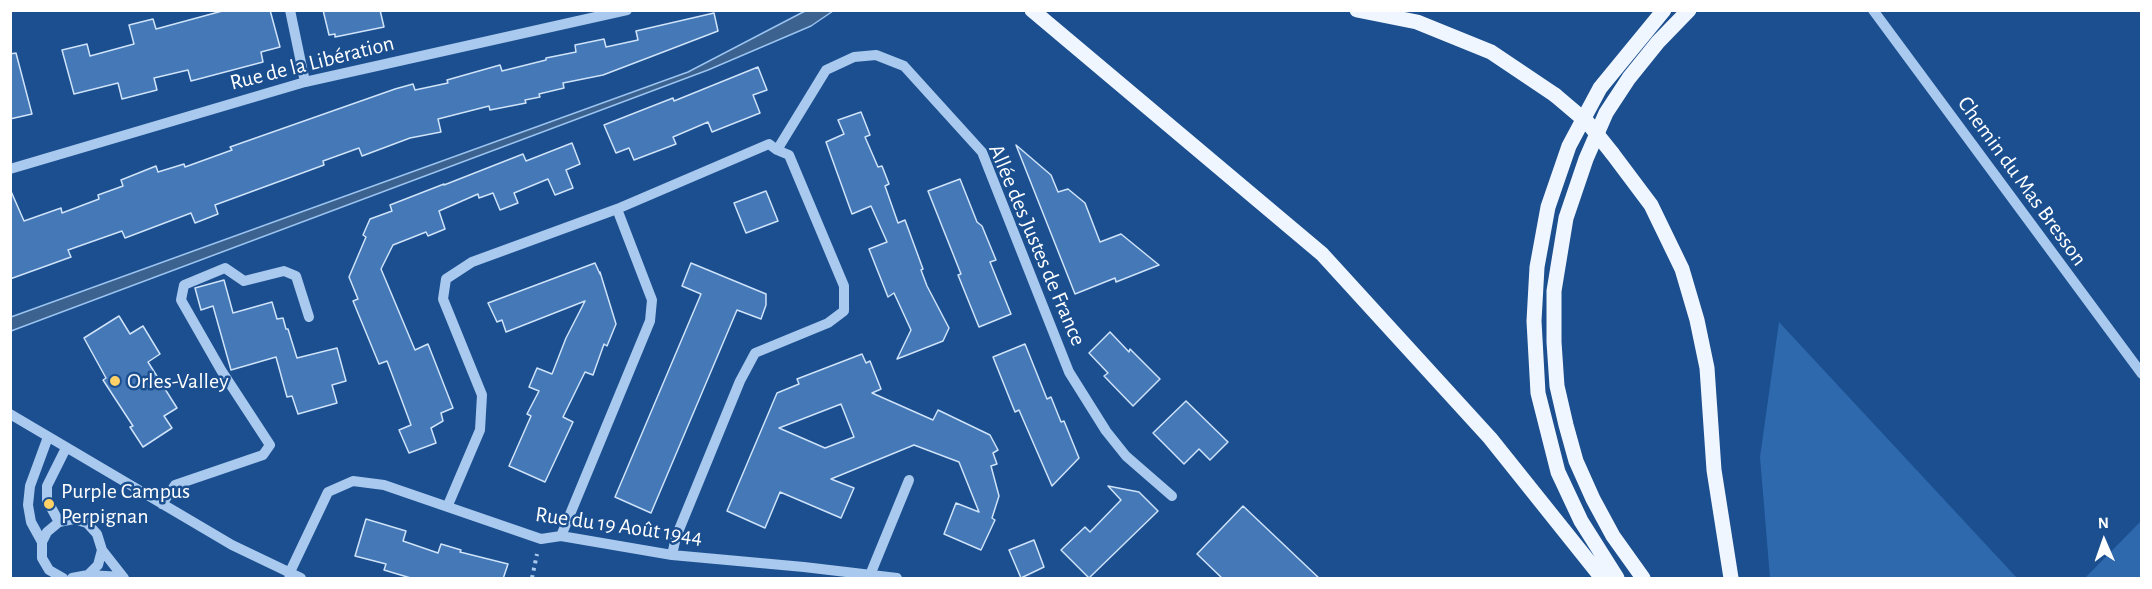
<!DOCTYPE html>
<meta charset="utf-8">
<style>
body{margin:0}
#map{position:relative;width:2152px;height:589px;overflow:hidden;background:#1b4f8f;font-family:"Alegreya Sans",sans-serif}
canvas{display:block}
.frame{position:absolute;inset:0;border:12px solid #fff;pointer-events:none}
.north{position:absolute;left:2074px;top:511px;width:60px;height:60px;-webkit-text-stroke:4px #1b4f8f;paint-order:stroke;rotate:358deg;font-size:16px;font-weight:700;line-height:24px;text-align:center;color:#fff}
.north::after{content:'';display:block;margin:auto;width:21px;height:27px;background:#fff;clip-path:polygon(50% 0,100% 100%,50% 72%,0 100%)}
</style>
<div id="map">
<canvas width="2152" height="589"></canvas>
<div class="frame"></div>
<div class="north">N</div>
</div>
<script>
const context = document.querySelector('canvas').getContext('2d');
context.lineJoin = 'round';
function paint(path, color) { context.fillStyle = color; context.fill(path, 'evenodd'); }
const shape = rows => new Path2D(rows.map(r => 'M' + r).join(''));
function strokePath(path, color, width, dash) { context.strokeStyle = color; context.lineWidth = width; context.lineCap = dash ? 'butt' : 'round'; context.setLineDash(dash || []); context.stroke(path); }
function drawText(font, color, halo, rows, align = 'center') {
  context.font = font + ' "Alegreya Sans",sans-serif'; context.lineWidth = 5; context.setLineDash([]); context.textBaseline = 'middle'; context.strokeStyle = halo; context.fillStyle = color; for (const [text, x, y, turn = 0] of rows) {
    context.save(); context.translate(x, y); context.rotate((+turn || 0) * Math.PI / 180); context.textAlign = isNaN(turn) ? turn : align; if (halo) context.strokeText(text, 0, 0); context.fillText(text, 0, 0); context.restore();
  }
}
paint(shape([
 [1779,322,2017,578,1770,578,1760,457],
 [2141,521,2141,578,2085,578]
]), '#2e69ad');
const water = shape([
 [807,10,833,11,811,26,708,70,11,331,11,317,688,72,807,10]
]);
paint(water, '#3c6290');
strokePath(water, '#9cc4f0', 1.5);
const building = shape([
 [226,10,270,10,280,47,261,52,263,62,191,81,188,70,154,78,157,90,122,99,118,83,74,94,62,50,87,44,90,56,134,44,129,25,153,19,156,29,226,10],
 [323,10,380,10,384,27,335,37,335,34,329,35,323,10],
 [714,13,718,31,658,54,603,75,563,83,564,88,539,94,540,97,525,100,526,103,490,110,489,106,438,119,441,132,410,138,362,156,359,148,323,161,324,165,215,205,218,214,195,223,191,213,125,238,122,231,68,250,71,257,10,279,10,189,24,221,61,208,62,213,99,199,98,195,123,186,121,180,156,166,158,172,184,164,185,167,232,150,230,147,395,89,413,84,415,90,448,83,447,80,500,65,502,71,546,60,546,58,576,52,575,45,604,39,606,47,638,40,636,31,714,13],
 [16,53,32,114,10,119,10,54,16,53],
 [758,67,767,90,753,95,760,113,712,132,708,122,673,137,676,144,634,160,629,148,616,153,604,125,673,98,674,101,758,67],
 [861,112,870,135,865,137,878,167,882,166,889,184,885,186,898,223,905,220,923,269,921,270,927,286,949,328,943,341,897,359,911,330,894,293,888,297,869,249,887,242,871,206,852,214,826,142,844,134,838,120,861,112],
 [572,143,580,164,566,170,573,188,555,195,548,179,514,193,518,203,500,210,493,193,479,198,478,194,439,211,445,229,428,236,426,232,393,245,381,269,415,350,428,344,453,408,441,413,443,421,431,428,436,443,409,453,399,430,411,425,387,361,379,364,353,301,358,299,349,277,366,237,363,235,370,219,392,211,390,205,444,184,444,185,523,154,526,161,572,143],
 [1016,145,1051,175,1058,192,1068,189,1085,203,1100,242,1121,234,1159,265,1116,282,1115,278,1075,294,1016,145],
 [960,179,977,222,982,226,996,260,990,262,1011,314,979,327,958,275,961,274,928,191,960,179],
 [766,191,778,221,746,233,734,203,766,191],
 [595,263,600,274,600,272,616,324,607,346,604,344,593,375,585,372,563,417,573,422,545,482,509,466,531,416,527,414,539,391,529,387,537,368,552,374,566,338,585,301,506,332,502,320,497,322,488,303,595,263],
 [691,263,766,294,766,305,761,319,737,310,651,513,615,497,701,294,682,286,691,263],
 [224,280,233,313,272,302,277,319,283,318,286,329,288,329,297,358,337,348,346,381,332,385,337,403,298,414,292,396,287,397,276,357,231,370,213,306,201,310,195,288,224,280],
 [119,316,130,334,143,326,160,354,148,362,177,408,164,416,172,428,143,447,130,427,133,426,103,380,106,378,84,338,119,316],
 [1110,332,1129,352,1130,349,1160,379,1133,406,1104,376,1108,373,1089,353,1110,332],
 [1025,344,1047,399,1051,397,1061,422,1064,421,1079,458,1052,486,1019,410,1015,412,993,357,1025,344],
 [862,354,866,363,870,361,881,389,872,393,933,420,938,410,990,435,998,450,993,453,997,464,991,466,999,496,992,518,995,520,981,550,944,534,956,503,979,512,959,462,914,445,831,479,854,488,841,518,780,492,765,528,727,511,777,393,799,384,797,379,862,354],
 [841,404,854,437,825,448,779,428,841,404],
 [1186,401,1228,442,1210,460,1199,449,1184,464,1153,433,1186,401],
 [1108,486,1139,492,1158,511,1089,578,1061,550,1085,527,1090,532,1121,500,1108,486],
 [1243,506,1320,579,1223,579,1197,554,1243,506],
 [366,519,406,531,403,541,438,553,441,544,461,550,460,552,508,564,503,579,414,579,384,570,386,564,355,556,366,519],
 [1034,540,1044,567,1021,578,1009,550,1034,540]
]);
paint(building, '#4478b7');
strokePath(building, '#cfe3fa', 1.5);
strokePath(shape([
 [532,578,537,554]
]), '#a9c9ee', 4, [3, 4.5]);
strokePath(shape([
 [290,10,305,82],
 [1873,10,2142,374],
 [777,150,826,70,854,57,876,55,904,66,982,152,1069,372,1106,431,1126,456,1172,496],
 [10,169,305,82,627,10],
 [10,414,232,545,301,578],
 [162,504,175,485,263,455,270,445,221,370,181,300,184,285,225,268,244,281,284,271,296,276,309,317],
 [448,505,480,430,482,395,443,299,446,279,472,262,617,209,769,144,777,150,789,155,844,286,844,311,828,323,755,353,740,381,676,537,672,555],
 [59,522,47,500,47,486,66,448],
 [561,536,650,321,652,300,617,209],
 [42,542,31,522,28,505,30,486,48,437],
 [102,550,124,578],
 [88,575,123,577],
 [870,575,909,480],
 [63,578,49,570,42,558,42,542,47,532,59,522,74,519,87,523,97,534,102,550,98,565,88,575,72,578],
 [290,578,289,574,328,492,353,481,384,485,541,539,561,536,672,555,804,567,897,578]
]), '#a9c9ee', 10);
strokePath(shape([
 [1032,10,1322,254,1490,438,1602,578],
 [1357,10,1417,22,1491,52,1555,95],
 [1612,153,1651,205,1682,269,1697,320,1707,368,1714,470,1731,578],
 [1617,578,1581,521,1558,472,1538,393,1534,321,1537,267,1548,207,1569,146,1600,88,1664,10],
 [1643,578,1613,536,1593,499,1576,461,1566,425,1557,386,1554,342,1554,291,1566,218,1586,159,1606,113,1629,78,1658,42,1689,10]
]), '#f0f6ff', 15);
strokePath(shape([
 [1555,95,1588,123,1612,153]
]), '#f0f6ff', 15);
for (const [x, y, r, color] of [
 [115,381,6,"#ffd166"],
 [49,504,6,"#ffd166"]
]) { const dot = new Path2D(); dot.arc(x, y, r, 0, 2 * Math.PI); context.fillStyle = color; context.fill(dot); strokePath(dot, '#1b4f8f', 2); }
drawText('22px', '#fff', '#1b4f8f', [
 ["Rue de la Libération",312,63,-14],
 ["Chemin du Mas Bresson",2022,181,54],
 ["Allée des Justes de France",1037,245,67],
 ["Rue du 19 Août 1944",619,526,8]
]);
drawText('22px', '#fff', '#1b4f8f', [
 ["Orles-Valley",127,381],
 ["Purple Campus",61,491],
 ["Perpignan",61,516]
], 'left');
</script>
